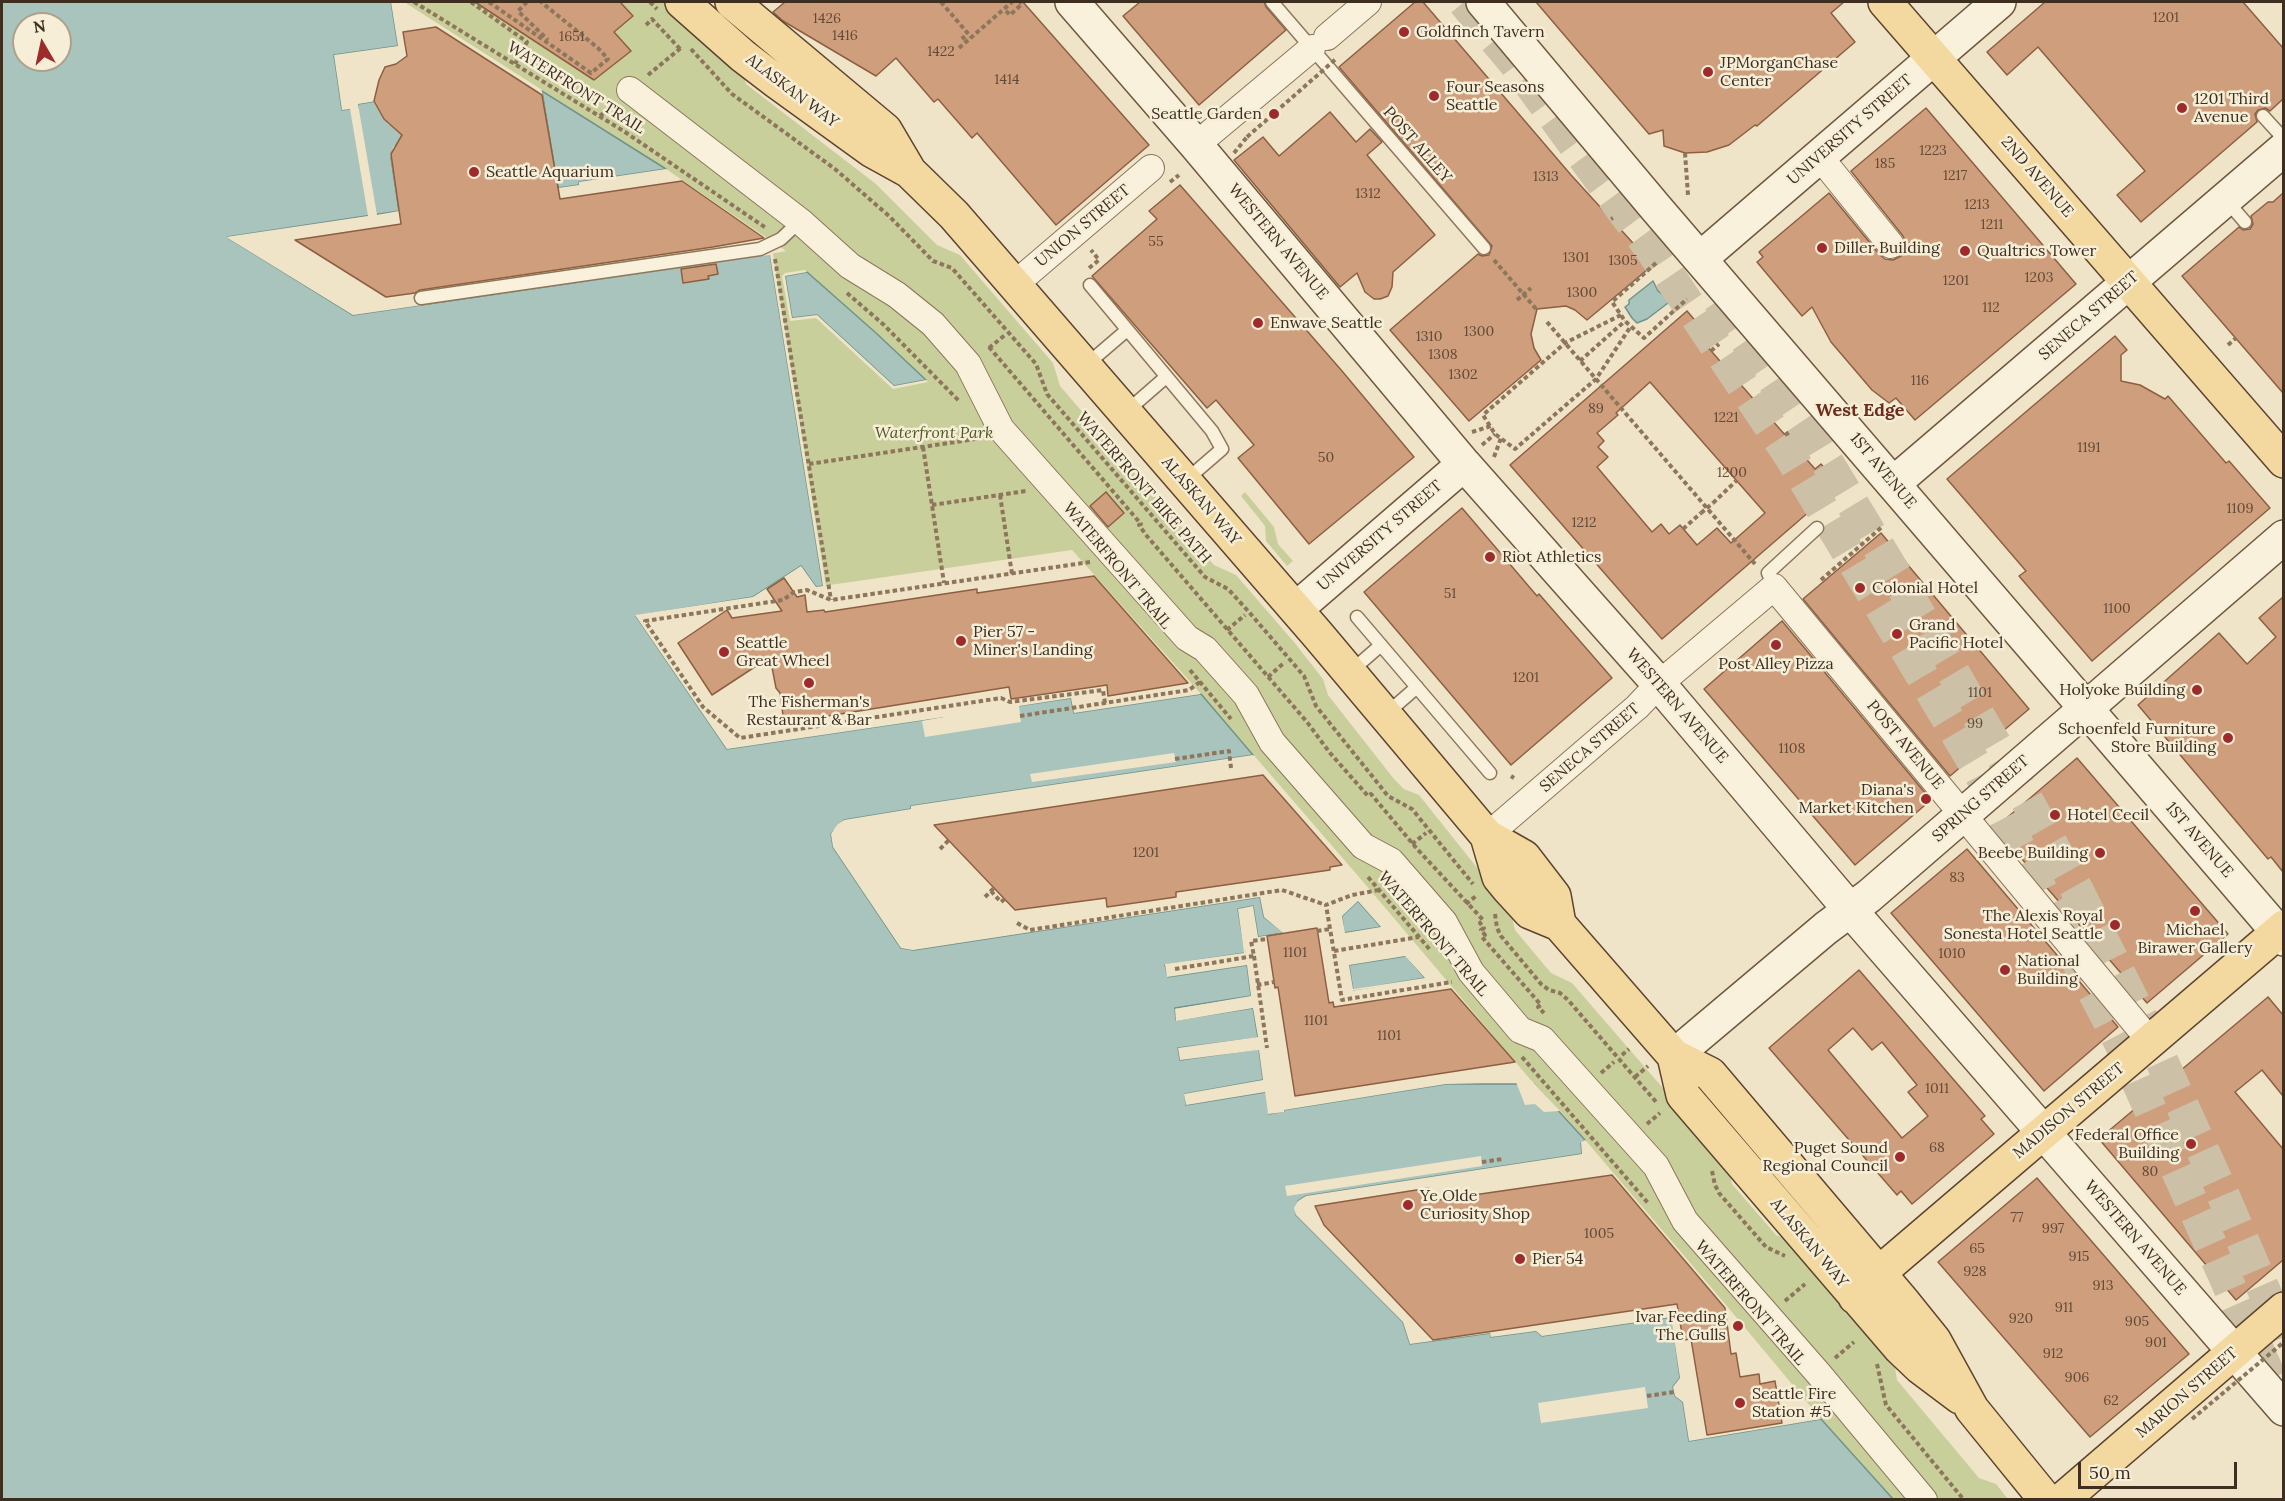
<!DOCTYPE html>
<style>
body{margin:0}
#map{position:relative;width:2285px;height:1501px;overflow:hidden;background:#f0e4c8;font-family:Lora,serif}
canvas{display:block}
.frame{position:absolute;inset:0;border:3px solid #3d2e20;pointer-events:none}
.north{position:absolute;left:12px;top:12px;width:60px;height:60px;box-sizing:border-box;background:#f7eed8;border:2px solid #ada18e;border-radius:50%;rotate:351deg;font-size:16px;font-weight:700;line-height:24px;text-align:center;color:#3d2e20}
.north::after{content:'';display:block;margin:auto;width:21px;height:27px;background:#9e2a2b;clip-path:polygon(50% 0,100% 100%,50% 72%,0 100%)}
.scale{position:absolute;left:2078px;top:1462px;width:159px;height:27px;box-sizing:border-box;border:3px solid #3d2e20;border-top:0;padding-left:8px;font-size:18px;line-height:21px;white-space:nowrap;color:#3d2e20;-webkit-text-stroke:4px #f7eed8;paint-order:stroke}
</style>
<div id="map">
<canvas width="2285" height="1501"></canvas>
<div class="frame"></div>
<div class="north">N</div>
<div class="scale">50 m</div>
</div>
<script>
const context = document.querySelector('canvas').getContext('2d');
context.lineJoin = 'round';
function paint(path, color) { context.fillStyle = color; context.fill(path, 'evenodd'); }
const shape = rows => new Path2D(rows.map(r => 'M' + r).join(''));
function strokePath(path, color, width, dash) { context.strokeStyle = color; context.lineWidth = width; context.lineCap = dash ? 'butt' : 'round'; context.setLineDash(dash || []); context.stroke(path); }
function drawText(font, color, halo, rows, align = 'center') {
  context.font = font + ' Lora,serif'; context.lineWidth = 5; context.setLineDash([]); context.textBaseline = 'middle'; context.strokeStyle = halo; context.fillStyle = color; for (const [text, x, y, turn = 0] of rows) {
    context.save(); context.translate(x, y); context.rotate((+turn || 0) * Math.PI / 180); context.textAlign = isNaN(turn) ? turn : align; if (halo) context.strokeText(text, 0, 0); context.fillText(text, 0, 0); context.restore();
  }
}
paint(shape([
 [404,2,665,2,743,74,746,84,876,184,937,245,960,255,1053,363,1060,386,1214,565,1236,575,1294,642,1323,679,1328,695,1394,779,1404,789,1419,795,1510,909,1515,930,1551,973,1572,983,1675,1102,1729,1169,1732,1184,1776,1235,1787,1239,1894,1362,1897,1380,1979,1478,1996,1484,2008,1499,1893,1499,1821,1419,1721,1299,1563,1114,1534,1084,1371,891,1201,694,1072,550,823,586,770,254,786,251,666,169],
 [1245,492,1274,527,1278,544,1293,561,1287,566,1266,541,1265,526,1241,496]
]), '#c9cf9b');
const water = shape([
 [2,2,391,2,398,46,334,55,342,110,358,108,358,104,376,101,393,125,409,131,391,158,399,211,227,237,353,315,770,254,823,586,816,587,801,566,753,597,636,616,727,749,1071,698,1074,713,1201,694,1253,755,911,806,911,809,844,820,831,834,833,847,901,948,914,950,1260,897,1264,917,1284,933,1258,937,1253,906,1238,909,1245,953,1165,965,1168,977,1247,965,1251,996,1175,1008,1176,1020,1253,1008,1258,1038,1178,1048,1180,1060,1259,1049,1263,1080,1185,1094,1186,1105,1266,1092,1269,1114,1284,1111,1283,1110,1446,1084,1534,1084,1585,1140,1581,1143,1582,1154,1306,1196,1298,1201,1296,1215,1403,1322,1410,1344,1491,1333,1491,1337,1536,1331,1542,1336,1672,1317,1680,1378,1673,1387,1675,1396,1683,1402,1689,1441,1821,1419,1893,1499,2,1500,2,2],
 [24,24,60,24,60,60,24,60,24,24],
 [542,91,666,169,579,182,579,185,558,188,542,91],
 [807,272,876,333,926,380,894,386,817,315,792,318,785,276,807,272],
 [1653,281,1658,291,1672,300,1647,319,1637,323,1632,318,1625,307,1629,304,1629,300,1653,281],
 [1358,901,1381,927,1344,933,1342,916,1358,901],
 [1406,956,1425,978,1353,990,1349,965,1406,956]
]);
paint(water, '#a9c4bc');
strokePath(water, '#6f938a', 1.5);
paint(shape([
 [391,2,394,2,400,48,337,57,345,106,371,99,357,99,353,69,386,64,388,67,380,87,385,88,386,95,376,98,383,112,390,122,395,121,427,135,421,145,411,142,403,143,395,152,402,213,234,239,353,312,769,251,773,254,826,587,815,590,800,570,754,600,641,618,728,746,1071,695,1074,697,1076,709,1199,692,1201,694,1074,713,1071,698,1019,706,1021,722,925,737,922,721,944,717,727,749,635,615,753,597,801,566,816,587,823,586,770,255,353,315,226,237,368,216,350,109,342,110,334,55,398,46],
 [376,101,380,113,389,125,394,124,424,136,420,142,411,139,402,140,393,147,391,158,399,211,377,215,358,104],
 [539,90,542,91,558,188,579,185,579,182,666,169,669,171,558,191],
 [805,270,807,272,785,276,792,318,817,315,894,386,926,380,928,382,893,389,816,318,790,321,782,276,785,273],
 [1174,753,1176,762,1032,782,1030,774],
 [1253,755,1254,757,914,809,912,812,845,822,839,827,834,835,836,846,903,946,913,947,1262,895,1267,915,1286,931,1284,936,1257,940,1251,910,1242,911,1246,955,1169,967,1170,974,1249,963,1253,998,1178,1011,1178,1017,1254,1005,1256,1007,1260,1040,1181,1051,1182,1057,1260,1046,1262,1049,1266,1081,1188,1096,1189,1101,1266,1089,1269,1091,1271,1111,1280,1109,1283,1107,1445,1081,1516,1079,1531,1080,1560,1111,1544,1112,1535,1104,1525,1105,1516,1082,1446,1084,1284,1110,1284,1112,1268,1114,1265,1092,1186,1105,1184,1094,1263,1080,1259,1050,1180,1060,1178,1048,1258,1037,1253,1008,1176,1021,1175,1009,1251,996,1247,965,1167,977,1165,964,1244,953,1238,909,1253,906,1258,937,1283,933,1264,917,1260,897,913,950,901,948,833,847,831,834,837,825,844,820,911,809,911,806],
 [1356,899,1360,899,1384,925,1383,929,1342,935,1339,915],
 [1358,901,1381,927,1345,933,1342,916],
 [1405,953,1428,976,1427,980,1350,991,1347,962],
 [1405,956,1425,978,1353,989,1349,965],
 [1585,1140,1587,1143,1585,1144,1585,1154,1583,1157,1307,1199,1300,1203,1298,1208,1299,1213,1406,1320,1412,1340,1490,1330,1494,1333,1537,1328,1543,1333,1672,1314,1675,1317,1683,1378,1677,1388,1678,1395,1685,1401,1691,1437,1818,1416,1821,1419,1689,1441,1683,1402,1675,1396,1673,1387,1680,1378,1671,1317,1542,1336,1536,1331,1491,1337,1490,1333,1410,1344,1403,1322,1296,1215,1294,1208,1298,1201,1306,1196,1582,1154,1581,1142],
 [1481,1156,1482,1166,1287,1196,1285,1186],
 [1645,1387,1648,1408,1541,1423,1538,1403]
]), '#f0e4c8');
const building = shape([
 [475,2,620,2,633,16,614,32,631,51,594,80,475,2],
 [785,2,1023,2,1149,145,1056,225,977,133,972,138,938,99,934,102,896,58,876,76,783,21,773,12,785,2],
 [1140,2,1264,2,1266,7,1286,30,1199,105,1123,16,1140,2],
 [1415,2,1423,2,1571,175,1653,265,1587,320,1575,310,1566,306,1537,309,1531,334,1534,348,1541,360,1469,421,1390,330,1478,254,1482,256,1489,255,1492,246,1339,67,1415,2],
 [1536,2,1844,2,1831,13,1855,42,1757,126,1755,125,1729,145,1707,152,1685,153,1664,146,1663,130,1649,134,1536,2],
 [2045,2,2243,2,2283,48,2283,99,2270,111,2265,108,2258,110,2255,114,2257,122,2141,222,2117,195,2145,171,2038,47,2007,75,1987,52,2045,2],
 [436,27,542,95,560,199,682,181,764,238,713,247,420,290,415,293,386,297,295,240,401,224,391,154,402,135,384,119,374,101,379,80,385,67,396,64,407,56,403,32,436,27],
 [1926,108,2076,284,1915,420,1896,398,1889,403,1872,390,1831,342,1812,307,1802,316,1757,262,1763,257,1759,252,1829,193,1880,255,1885,259,1893,260,1901,256,1905,250,1906,242,1903,236,1851,171,1926,108],
 [1330,112,1356,142,1370,129,1382,142,1367,155,1435,235,1393,272,1392,287,1388,296,1380,299,1374,299,1365,292,1357,273,1340,287,1234,160,1263,137,1279,156,1330,112],
 [1180,185,1342,371,1414,457,1309,544,1238,458,1254,445,1216,400,1207,408,1092,276,1157,219,1149,211,1180,185],
 [2283,193,2283,393,2182,276,2239,227,2243,230,2250,229,2253,224,2251,216,2268,202,2273,202,2283,193],
 [716,264,718,274,708,276,709,279,683,283,681,269,716,264],
 [1687,311,1711,339,1705,344,1815,469,1821,464,1840,485,1662,639,1510,465,1687,311],
 [1650,382,1765,513,1731,543,1717,528,1697,545,1680,525,1669,534,1661,524,1652,532,1597,467,1608,457,1598,447,1604,441,1597,433,1618,415,1616,413,1650,382],
 [2115,336,2127,350,2121,355,2121,381,2140,385,2165,399,2168,396,2226,463,2229,461,2270,508,2092,661,2019,576,2026,571,1947,479,2115,336],
 [1106,492,1124,513,1108,527,1090,506,1106,492],
 [1462,508,1537,596,1539,594,1612,678,1511,765,1364,592,1462,508],
 [1881,533,2029,709,1950,776,1803,599,1881,533],
 [1094,576,1188,683,1108,696,1107,685,1011,699,1009,687,784,723,780,693,776,688,770,657,712,695,678,643,727,610,732,618,782,611,767,589,784,578,797,597,805,595,807,612,824,610,825,612,977,589,977,593,1094,576],
 [2283,597,2283,872,2271,857,2268,859,2138,705,2219,633,2247,664,2276,637,2259,618,2283,597],
 [1782,621,1931,800,1855,865,1704,689,1782,621],
 [2077,758,2228,934,2147,1003,1995,828,2077,758],
 [1263,775,1342,865,1330,867,1330,870,1176,892,1176,897,1107,907,1106,898,1015,910,934,825,1263,775],
 [1967,849,2118,1027,2044,1091,1891,913,1967,849],
 [1317,928,1329,1003,1333,1002,1334,1007,1451,989,1515,1062,1295,1096,1278,987,1275,988,1267,936,1317,928],
 [1859,970,1985,1116,1981,1119,1994,1134,1912,1204,1901,1191,1897,1195,1769,1048,1859,970],
 [1853,1028,1872,1050,1882,1042,1917,1085,1908,1092,1928,1116,1902,1138,1828,1050,1853,1028],
 [2268,997,2283,1015,2283,1096,2262,1070,2235,1092,2283,1149,2283,1260,2236,1300,2099,1139,2268,997],
 [1612,1175,1725,1308,1731,1354,1736,1353,1740,1377,1759,1374,1760,1384,1775,1381,1782,1423,1707,1435,1691,1339,1683,1340,1677,1304,1433,1340,1324,1225,1315,1206,1429,1188,1432,1201,1612,1175],
 [2037,1178,2189,1354,2090,1437,1938,1262,2037,1178]
]);
paint(building, '#cf9f7d');
strokePath(building, '#8d5f41', 1.5);
strokePath(shape([
 [1464,2,1514,62,1651,249,1791,457,1978,769,2121,1044,2280,1400],
 [1719,300,1813,439,1907,594,1998,749,2076,888,2147,1029,2223,1195,2284,1337]
]), '#ccc0a6', 33, [33, 16]);
const lane = shape([
 [1272,2,1484,248],
 [2263,116,2284,139],
 [2226,200,2245,222],
 [1090,285,1212,431,1222,449,1185,481],
 [421,298,760,249,781,239,800,221],
 [1085,366,1127,330],
 [1127,411,1166,377],
 [1774,587,1768,573,1817,528],
 [1357,617,1490,773],
 [1350,672,1381,645],
 [1386,714,1417,687]
]);
const street = shape([
 [1327,37,1368,2],
 [630,90,800,221,850,266,897,295,933,324,968,364,1001,429,1187,638,1205,649,1246,695,1272,742,1363,846,1391,861,1444,922,1471,972,1520,1030,1542,1039,1656,1166,1685,1221,1818,1373,1924,1500],
 [1196,145,1312,48],
 [1819,156,1891,245],
 [1015,284,1151,168],
 [1487,836,1637,707,1659,684,1774,587,2151,1042]
]);
const secondary = shape([
 [1072,2,1196,145,1464,464,1659,684,1851,911,2284,1409],
 [1483,2,1656,208,2284,939],
 [1701,258,1999,2],
 [1894,483,2284,149],
 [1296,609,1464,464],
 [1674,1056,1826,928,1869,896,2284,537]
]);
const primary = shape([
 [682,2,743,56,777,82,871,150,909,171,954,215,1318,635,1487,836,1524,857,1554,896,1559,924],
 [732,2,885,130,908,169],
 [1885,2,2284,461],
 [1487,836,1499,877,1508,888,1530,912,1559,924,1674,1056,1710,1074,1905,1304,1934,1340,1972,1409,2046,1500],
 [1674,1056,1683,1095,1900,1348,1920,1367,1960,1397],
 [1855,1297,1879,1273,2284,927],
 [2062,1500,2284,1309]
]);
strokePath(lane, '#8d765c', 15);
strokePath(street, '#8d765c', 28);
strokePath(secondary, '#6f573f', 36);
strokePath(primary, '#5b4430', 36);
strokePath(shape([
 [414,2,625,132,766,228],
 [471,2,527,42,515,64],
 [489,2,591,73,608,59,598,48,541,2],
 [527,2,518,11,548,40],
 [650,2,657,9],
 [941,2,971,37],
 [1006,11,1010,15,1022,4,1020,2],
 [646,25,652,19,680,49],
 [962,36,967,42],
 [959,48,1012,2],
 [691,49,732,94,835,169,889,216,933,261,952,268,1036,364,1047,394,1205,577,1228,589,1249,612,1304,676,1316,706,1388,796,1412,809,1473,884],
 [648,75,682,47],
 [600,116,615,103],
 [1234,153,1247,137],
 [1685,153,1688,195],
 [1170,182,1179,175],
 [1611,219,1613,218],
 [775,259,831,600],
 [1494,260,1537,310],
 [1656,263,1612,302,1625,321,1644,338,1687,299],
 [1089,268,1099,260,1091,250],
 [847,293,884,325,960,402],
 [1517,300,1531,288],
 [1621,315,1565,343,1483,415,1495,434,1515,449,1596,379,1631,326],
 [1547,322,1755,564],
 [2228,345,2236,338],
 [989,347,1141,524,1139,525,1146,535,1307,722,1330,753,1368,796,1371,794,1418,850,1472,908,1483,920,1480,923,1484,928,1481,930,1485,935,1482,937,1541,1005,1538,1007,1544,1013],
 [989,348,1005,335],
 [1711,351,1719,344],
 [1580,361,1625,321],
 [1472,432,1491,426],
 [1785,435,1791,431],
 [1482,445,1495,434],
 [923,447,944,583],
 [1494,457,1501,438],
 [809,464,982,438],
 [1000,495,1012,574],
 [1713,503,1736,481],
 [932,505,1026,491],
 [1683,529,1701,513],
 [1090,562,831,600,807,590,794,592,783,600,645,621,703,707,740,738,1001,698,1010,702,1103,690,1105,703],
 [1821,580,1883,526],
 [1227,630,1245,615],
 [1190,670,1231,719],
 [1268,677,1285,662],
 [1020,716,1189,690,1200,682],
 [1175,759,1229,751,1231,768],
 [1511,776,1514,778],
 [1412,844,1426,833],
 [940,849,949,840],
 [1368,877,1431,951],
 [1379,890,1352,895,1326,905,1342,1000,1452,982],
 [991,891,1001,902,1005,899],
 [985,897,994,888],
 [1466,904,1476,896],
 [1495,914,1497,928,1501,936,1541,984,1549,990,1560,993,1568,1000,1657,1103],
 [1017,923,1030,930,1282,890,1326,905],
 [1317,931,1330,929],
 [1334,951,1419,937],
 [1254,956,1267,1048],
 [1175,969,1254,956,1251,941,1267,939],
 [1257,985,1274,982],
 [1622,1055,1629,1049],
 [1522,1057,1648,1203],
 [1601,1073,1614,1062],
 [1635,1077,1648,1066],
 [1647,1124,1660,1113],
 [1482,1162,1503,1159],
 [1712,1171,1715,1185,1719,1193,1766,1247,1785,1256],
 [1785,1301,1805,1284],
 [1835,1358,1854,1342],
 [1877,1364,1886,1405,1964,1500],
 [1647,1396,1674,1392]
]), '#8d765c', 4, [4.5, 3]);
strokePath(lane, '#faf1dc', 12);
strokePath(street, '#faf1dc', 26);
strokePath(secondary, '#faf1dc', 33);
strokePath(primary, '#f3d9a0', 33);
strokePath(shape([
 [1247,137,1337,58],
 [1701,513,1713,503],
 [2192,1419,2284,1342]
]), '#8d765c', 4, [4.5, 3]);
for (const [x, y, r, color] of [
 [1404,32,6,"#9e2a2b"],
 [1708,72,6,"#9e2a2b"],
 [1434,96,6,"#9e2a2b"],
 [2182,108,6,"#9e2a2b"],
 [1274,114,6,"#9e2a2b"],
 [474,172,6,"#9e2a2b"],
 [1822,248,6,"#9e2a2b"],
 [1965,251,6,"#9e2a2b"],
 [1258,323,6,"#9e2a2b"],
 [1490,557,6,"#9e2a2b"],
 [1860,588,6,"#9e2a2b"],
 [1897,634,6,"#9e2a2b"],
 [961,641,6,"#9e2a2b"],
 [1776,645,6,"#9e2a2b"],
 [724,652,6,"#9e2a2b"],
 [809,683,6,"#9e2a2b"],
 [2197,690,6,"#9e2a2b"],
 [2228,738,6,"#9e2a2b"],
 [1926,799,6,"#9e2a2b"],
 [2055,815,6,"#9e2a2b"],
 [2100,853,6,"#9e2a2b"],
 [2195,911,6,"#9e2a2b"],
 [2115,925,6,"#9e2a2b"],
 [2005,970,6,"#9e2a2b"],
 [2191,1144,6,"#9e2a2b"],
 [1900,1157,6,"#9e2a2b"],
 [1408,1205,6,"#9e2a2b"],
 [1520,1259,6,"#9e2a2b"],
 [1738,1326,6,"#9e2a2b"],
 [1740,1403,6,"#9e2a2b"]
]) { const dot = new Path2D(); dot.arc(x, y, r, 0, 2 * Math.PI); context.fillStyle = color; context.fill(dot); strokePath(dot, '#f7eed8', 2); }
drawText('14px', '#624a37', null, [
 ["1201",2166,18],
 ["1426",827,19],
 ["1416",845,36],
 ["1651",572,37],
 ["1422",941,52],
 ["1414",1007,80],
 ["1223",1933,151],
 ["185",1885,164],
 ["1217",1955,176],
 ["1313",1546,177],
 ["1312",1368,194],
 ["1213",1977,205],
 ["1211",1992,225],
 ["55",1156,242],
 ["1301",1576,258],
 ["1305",1623,261],
 ["1203",2039,278],
 ["1201",1956,281],
 ["1300",1582,293],
 ["112",1991,308],
 ["1300",1479,332],
 ["1310",1429,337],
 ["1308",1443,355],
 ["1302",1463,375],
 ["116",1920,381],
 ["89",1596,409],
 ["1221",1726,418],
 ["1191",2089,448],
 ["50",1326,458],
 ["1200",1732,473],
 ["1109",2240,509],
 ["1212",1584,523],
 ["51",1450,594],
 ["1100",2117,609],
 ["1201",1526,678],
 ["1101",1980,693],
 ["99",1975,724],
 ["1108",1792,749],
 ["1201",1146,853],
 ["83",1957,878],
 ["1101",1295,953],
 ["1010",1952,954],
 ["1101",1316,1021],
 ["1101",1389,1036],
 ["1011",1937,1089],
 ["68",1937,1148],
 ["80",2150,1172],
 ["77",2017,1218],
 ["997",2053,1229],
 ["1005",1599,1234],
 ["65",1977,1249],
 ["915",2079,1257],
 ["928",1975,1272],
 ["913",2103,1286],
 ["911",2064,1308],
 ["920",2021,1319],
 ["905",2137,1322],
 ["901",2156,1343],
 ["912",2053,1354],
 ["906",2077,1378],
 ["62",2111,1401]
]);
drawText('16px', '#3d2e20', '#f7eed8', [
 ["Goldfinch Tavern",1416,32],
 ["JPMorganChase",1720,63],
 ["Center",1720,81],
 ["Four Seasons",1446,87],
 ["Seattle",1446,105],
 ["1201 Third",2194,99],
 ["Avenue",2194,117],
 ["Seattle Garden",1262,114,"right"],
 ["Seattle Aquarium",486,172],
 ["Diller Building",1834,248],
 ["Qualtrics Tower",1977,251],
 ["Enwave Seattle",1270,323],
 ["Riot Athletics",1502,557],
 ["Colonial Hotel",1872,588],
 ["Grand",1909,625],
 ["Pacific Hotel",1909,643],
 ["Pier 57 -",973,632],
 ["Miner's Landing",973,650],
 ["Seattle",736,643],
 ["Great Wheel",736,661],
 ["Post Alley Pizza",1776,664,"center"],
 ["Holyoke Building",2185,690,"right"],
 ["The Fisherman's",809,702,"center"],
 ["Restaurant & Bar",809,720,"center"],
 ["Schoenfeld Furniture",2216,729,"right"],
 ["Store Building",2216,747,"right"],
 ["Diana's",1914,790,"right"],
 ["Market Kitchen",1914,808,"right"],
 ["Hotel Cecil",2067,815],
 ["Beebe Building",2088,853,"right"],
 ["The Alexis Royal",2103,916,"right"],
 ["Sonesta Hotel Seattle",2103,934,"right"],
 ["Michael",2195,930,"center"],
 ["Birawer Gallery",2195,948,"center"],
 ["National",2017,961],
 ["Building",2017,979],
 ["Federal Office",2179,1135,"right"],
 ["Building",2179,1153,"right"],
 ["Puget Sound",1888,1148,"right"],
 ["Regional Council",1888,1166,"right"],
 ["Ye Olde",1420,1196],
 ["Curiosity Shop",1420,1214],
 ["Pier 54",1532,1259],
 ["Ivar Feeding",1726,1317,"right"],
 ["The Gulls",1726,1335,"right"],
 ["Seattle Fire",1752,1394],
 ["Station #5",1752,1412]
], 'left');
drawText('16px', '#3d2e20', '#f7eed8', [
 ["WATERFRONT TRAIL",576,88,32],
 ["ALASKAN WAY",792,91,37],
 ["UNIVERSITY STREET",1850,130,-41],
 ["POST ALLEY",1417,145,49],
 ["2ND AVENUE",2037,177,49],
 ["UNION STREET",1083,226,-40],
 ["WESTERN AVENUE",1278,242,50],
 ["SENECA STREET",2089,316,-41],
 ["1ST AVENUE",1883,471,50],
 ["WATERFRONT BIKE PATH",1144,488,49],
 ["ALASKAN WAY",1201,501,49],
 ["UNIVERSITY STREET",1380,536,-41],
 ["WATERFRONT TRAIL",1117,566,50],
 ["WESTERN AVENUE",1677,706,49],
 ["POST AVENUE",1905,745,50],
 ["SENECA STREET",1590,748,-41],
 ["SPRING STREET",1981,799,-41],
 ["1ST AVENUE",2199,840,49],
 ["WATERFRONT TRAIL",1433,934,49],
 ["MADISON STREET",2069,1111,-40],
 ["WESTERN AVENUE",2135,1238,49],
 ["ALASKAN WAY",1809,1243,50],
 ["WATERFRONT TRAIL",1750,1303,49],
 ["MARION STREET",2187,1393,-41]
]);
drawText('italic 16px', '#4d5a26', '#f7eed8', [
 ["Waterfront Park",934,433]
]);
drawText('bold 18px', '#6b2e1e', '#f7eed8', [
 ["West Edge",1860,411]
]);
</script>
